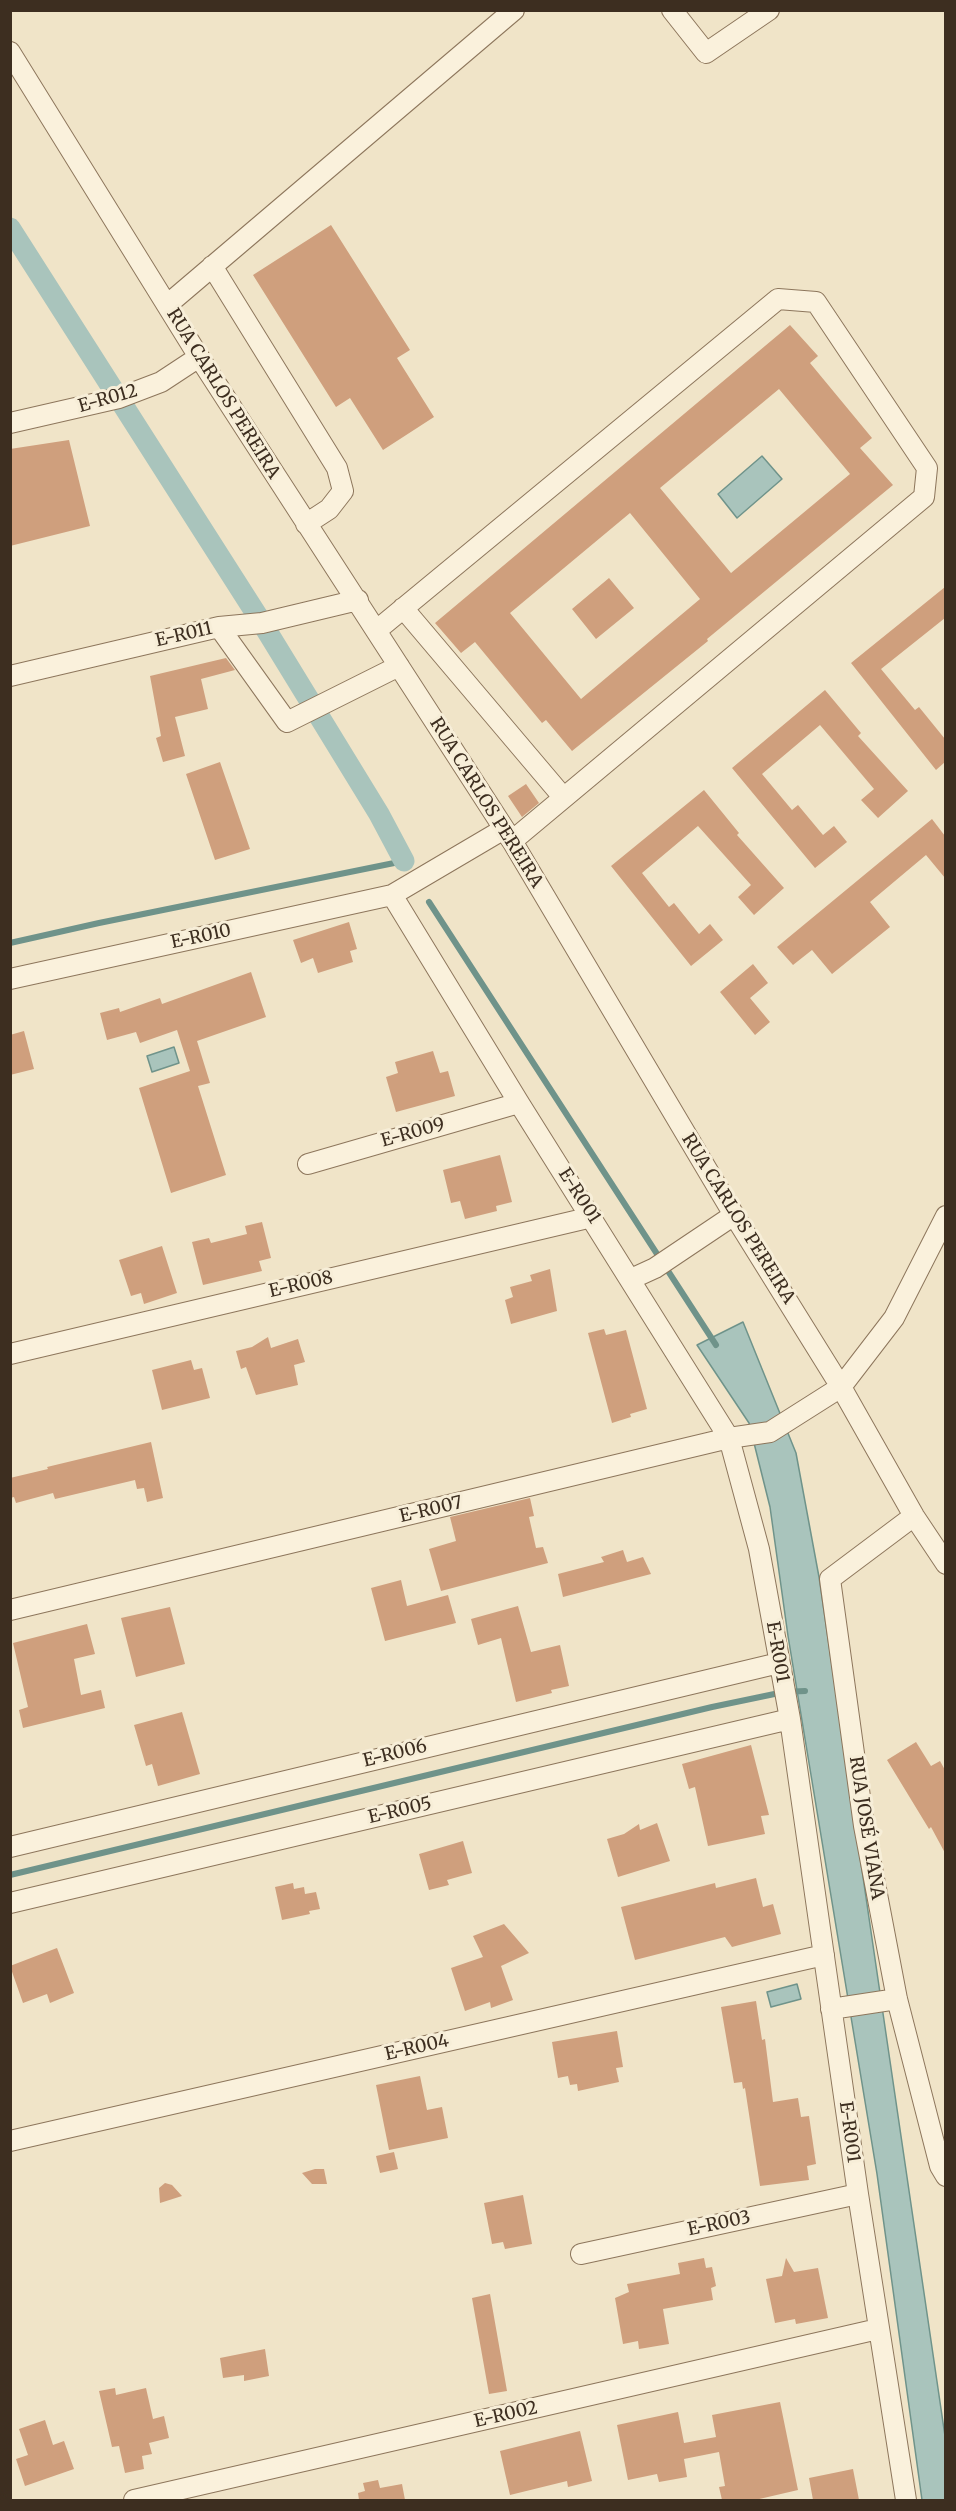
<!DOCTYPE html>
<meta charset="utf-8">
<style>
body{margin:0}
#map{position:relative;width:956px;height:2511px;overflow:hidden;background:#f0e4c8;font-family:Merriweather,serif}
canvas{display:block}
.frame{position:absolute;inset:0;border:12px solid #3d2e20;pointer-events:none}
</style>
<div id="map">
<canvas width="956" height="2511"></canvas>
<div class="frame"></div>
</div>
<script>
const context = document.querySelector('canvas').getContext('2d');
context.lineJoin = 'round';
function paint(path, color) { context.fillStyle = color; context.fill(path, 'evenodd'); }
const shape = rows => new Path2D(rows.map(r => 'M' + r).join(''));
function strokePath(path, color, width, dash) { context.strokeStyle = color; context.lineWidth = width; context.lineCap = dash ? 'butt' : 'round'; context.setLineDash(dash || []); context.stroke(path); }
function drawText(font, color, halo, rows, align = 'center') {
  context.font = font + ' Merriweather,serif'; context.lineWidth = 6; context.setLineDash([]); context.textBaseline = 'middle'; context.strokeStyle = halo; context.fillStyle = color; for (const [text, x, y, turn = 0] of rows) {
    context.save(); context.translate(x, y); context.rotate((+turn || 0) * Math.PI / 180); context.textAlign = isNaN(turn) ? turn : align; if (halo) context.strokeText(text, 0, 0); context.fillText(text, 0, 0); context.restore();
  }
}
const water = shape([
 [762,456,782,479,737,518,718,494,762,456],
 [174,1047,179,1063,152,1072,147,1056,174,1047],
 [743,1322,796,1453,819,1577,945,2436,945,2500,922,2500,877,2174,788,1636,770,1507,749,1423,697,1345,743,1322],
 [797,1984,801,1999,771,2007,767,1992,797,1984]
]);
paint(water, '#a9c4bc');
strokePath(water, '#6f938a', 1.5);
strokePath(shape([
 [429,902,716,1345],
 [10,943,99,923,404,861],
 [10,1875,712,1707,784,1692,805,1691]
]), '#6f938a', 6);
strokePath(shape([
 [10,228,262,623,379,814,404,861]
]), '#a9c4bc', 21);
paint(shape([
 [331,225,410,350,397,358,434,417,383,450,350,398,336,407,253,275],
 [790,325,818,356,810,363,872,438,860,448,893,485,707,639,708,641,572,751,546,720,542,723,475,642,461,653,435,623],
 [779,389,850,474,731,573,660,488],
 [630,513,700,599,581,699,510,613],
 [69,440,90,526,10,546,10,449],
 [609,578,634,608,596,639,572,609],
 [945,587,945,618,881,669,915,710,919,707,945,739,945,762,936,770,851,663],
 [226,658,235,670,201,679,208,709,175,717,185,756,163,762,156,738,161,736,150,676],
 [825,690,861,733,858,736,908,791,878,818,861,800,874,789,820,725,762,774,792,810,798,805,823,835,834,826,847,842,815,868,732,768],
 [220,762,250,849,215,860,186,774],
 [526,784,539,803,522,817,508,796],
 [704,790,739,833,737,835,784,888,754,915,738,897,751,885,698,826,642,873,669,907,674,903,699,934,710,924,723,940,691,966,611,866],
 [932,819,945,836,945,878,926,855,870,902,890,927,832,974,812,950,793,965,777,947],
 [349,922,357,949,350,951,353,962,318,973,313,958,301,963,293,940],
 [753,964,768,983,750,998,770,1022,755,1035,720,992],
 [251,972,266,1017,197,1041,210,1083,198,1086,226,1175,171,1193,139,1088,190,1071,177,1030,140,1043,136,1032,107,1040,100,1013,119,1008,120,1012,160,998,162,1004],
 [24,1031,34,1069,10,1075,10,1035],
 [433,1051,440,1073,448,1071,455,1096,396,1112,386,1077,398,1073,395,1062],
 [500,1155,512,1202,496,1206,497,1211,465,1219,460,1201,451,1203,443,1170],
 [262,1222,271,1258,259,1261,262,1271,203,1285,192,1242,209,1238,211,1243,247,1234,245,1226],
 [162,1246,177,1293,144,1304,141,1293,131,1296,119,1260],
 [550,1269,557,1311,511,1324,505,1300,513,1297,510,1287,532,1281,530,1275],
 [604,1329,606,1335,626,1330,647,1409,630,1414,631,1417,612,1423,588,1333],
 [268,1337,271,1348,298,1339,305,1362,294,1365,298,1385,256,1395,246,1367,241,1369,236,1351,252,1347],
 [191,1360,194,1370,202,1368,210,1398,162,1410,152,1370],
 [151,1442,163,1498,147,1502,144,1488,137,1489,135,1480,55,1499,53,1493,16,1503,14,1497,10,1498,10,1478,48,1469,47,1467],
 [530,1498,534,1516,529,1517,536,1548,543,1547,548,1563,441,1591,429,1549,456,1541,450,1517],
 [623,1550,627,1562,643,1557,651,1574,563,1597,558,1574,604,1562,601,1557],
 [401,1580,407,1606,448,1595,456,1623,385,1641,371,1588],
 [518,1606,531,1652,560,1645,569,1686,551,1690,552,1693,516,1702,501,1638,478,1645,471,1619],
 [170,1607,185,1664,136,1677,121,1618],
 [87,1624,95,1654,74,1659,81,1695,101,1690,105,1708,23,1728,19,1710,28,1707,13,1643],
 [182,1712,200,1774,158,1786,152,1764,146,1766,134,1725],
 [916,1742,931,1766,940,1761,945,1770,945,1853,931,1827,929,1829,887,1760],
 [751,1745,769,1815,761,1816,765,1834,708,1846,695,1787,689,1789,682,1764],
 [657,1823,670,1861,618,1877,607,1839,624,1834,639,1824,640,1830],
 [463,1841,472,1873,447,1880,449,1885,429,1890,419,1854],
 [756,1878,763,1907,773,1904,781,1934,732,1947,725,1937,635,1960,621,1907,715,1883,716,1888],
 [293,1883,294,1889,304,1887,305,1894,316,1892,320,1909,309,1911,310,1914,282,1920,275,1887],
 [504,1924,529,1953,501,1966,513,2000,491,2008,490,2002,465,2011,451,1968,483,1957,473,1936],
 [57,1948,74,1993,50,2003,47,1994,23,2003,10,1966],
 [756,2001,762,2040,765,2039,773,2102,798,2098,801,2117,809,2116,816,2164,807,2166,809,2180,760,2186,745,2088,743,2089,742,2082,734,2083,721,2007],
 [617,2031,623,2067,616,2068,619,2082,578,2091,577,2084,570,2085,568,2076,558,2078,552,2042],
 [420,2076,427,2110,442,2107,448,2138,389,2150,376,2085],
 [394,2152,398,2169,380,2173,376,2156],
 [315,2169,324,2169,327,2184,312,2184,302,2173],
 [165,2183,172,2185,182,2196,160,2203,159,2188],
 [523,2195,532,2244,505,2249,503,2242,492,2244,484,2203],
 [704,2258,706,2268,712,2267,716,2286,711,2288,713,2300,663,2309,669,2344,639,2349,638,2341,623,2344,615,2298,629,2292,627,2284,680,2274,678,2263],
 [786,2258,794,2272,818,2268,828,2318,796,2324,795,2319,775,2323,766,2279,782,2276],
 [490,2294,507,2391,489,2394,472,2298],
 [265,2349,269,2376,244,2381,244,2375,223,2378,220,2358],
 [115,2388,116,2395,146,2388,153,2419,164,2416,169,2438,149,2443,152,2454,142,2456,144,2469,125,2473,119,2446,112,2447,99,2391],
 [780,2402,798,2490,755,2500,722,2500,719,2487,725,2486,719,2452,684,2459,687,2477,659,2482,657,2474,628,2480,617,2425,678,2412,684,2443,716,2437,712,2415],
 [45,2420,53,2445,64,2441,74,2469,25,2486,16,2459,28,2455,19,2429],
 [580,2431,592,2481,568,2487,567,2481,510,2495,500,2451],
 [853,2469,859,2500,813,2500,809,2478],
 [378,2480,380,2488,402,2484,405,2500,359,2500,358,2493,365,2491,363,2483]
]), '#cf9f7d');
const minor = shape([
 [672,10,706,53,769,10],
 [10,52,199,357,512,841,734,1215,841,1387,914,1516,946,1564],
 [212,266,337,468,343,491,329,509,306,524],
 [167,305,514,10],
 [10,423,119,398,161,382,199,357],
 [403,608,563,797],
 [219,627,287,722,399,666],
 [377,630,778,299,816,302,927,468,924,497,512,841],
 [10,676,219,627,262,623,358,600],
 [392,895,519,1103,729,1438,759,1549,790,1719,858,2194,906,2500],
 [10,979,392,895,504,829],
 [308,1164,519,1103],
 [631,1279,655,1268,734,1215],
 [10,1354,592,1217],
 [914,1516,830,1579,864,1826,897,1999,940,2166,946,2176],
 [10,1610,729,1438,770,1432,841,1387,894,1318,946,1216],
 [10,1847,779,1663],
 [10,1903,790,1719],
 [831,2009,897,1999],
 [10,2141,824,1955],
 [581,2254,858,2194],
 [134,2500,878,2329]
]);
strokePath(minor, '#8d765c', 22);
strokePath(minor, '#faf1dc', 20);
drawText('18px', '#3d2e20', '#f7eed8', [
 ["RUA CARLOS PEREIRA",223,394,58],
 ["E-R012",108,399,-16],
 ["E-R011",184,635,-13],
 ["RUA CARLOS PEREIRA",486,803,58],
 ["E-R010",201,937,-12],
 ["E-R009",413,1133,-16],
 ["E-R001",579,1196,57],
 ["RUA CARLOS PEREIRA",738,1219,58],
 ["E-R008",301,1285,-13],
 ["E-R007",431,1510,-13],
 ["E-R001",777,1652,80],
 ["E-R006",395,1754,-14],
 ["E-R005",400,1811,-13],
 ["RUA JOSÉ VIANA",866,1828,81],
 ["E-R004",417,2048,-13],
 ["E-R001",849,2132,82],
 ["E-R003",719,2224,-12],
 ["E-R002",506,2415,-13]
]);
</script>
